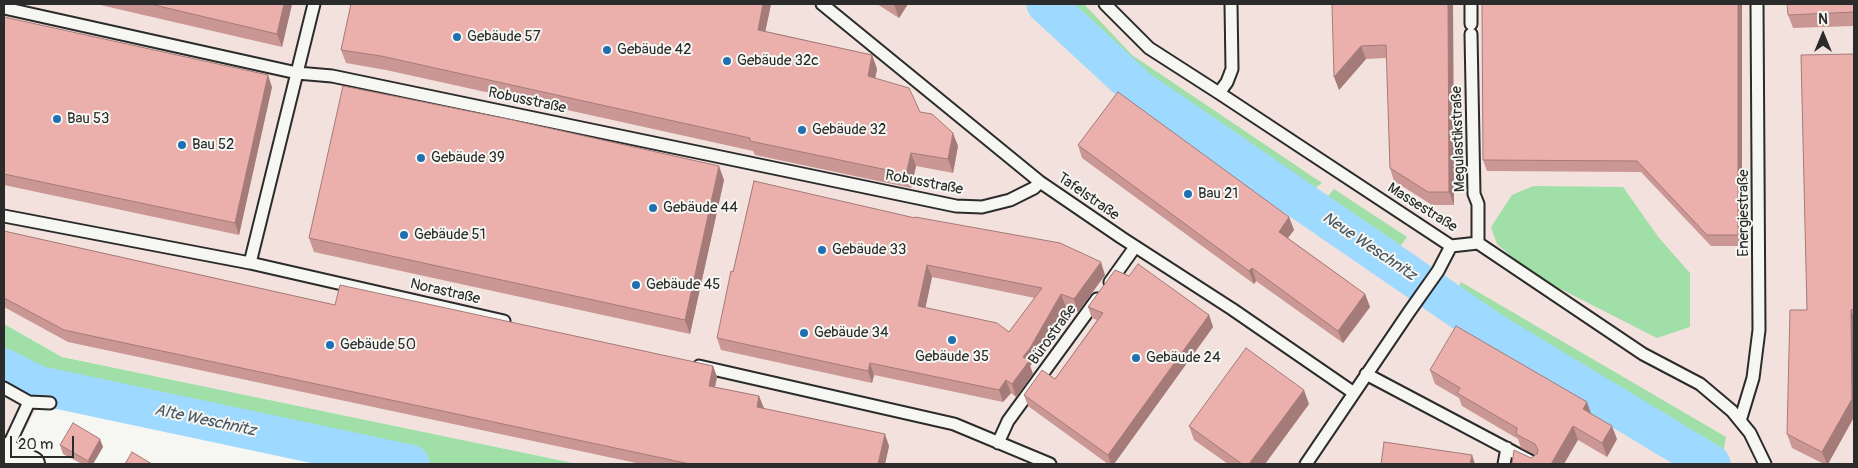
<!DOCTYPE html>
<meta charset="utf-8">
<style>
body{margin:0}
#map{position:relative;width:1858px;height:468px;overflow:hidden;background:#f6f6f2;font-family:Pangolin,sans-serif}
canvas{display:block}
.frame{position:absolute;inset:0;border:5px solid #2b2b2b;pointer-events:none}
.north{position:absolute;left:1798px;top:10px;width:50px;height:50px;-webkit-text-stroke:4px #f6f6f2;paint-order:stroke;rotate:0deg;font-size:14px;font-weight:700;line-height:20px;text-align:center;color:#2b2b2b}
.north::after{content:'';display:block;margin:auto;width:18px;height:22px;background:#2b2b2b;clip-path:polygon(50% 0,100% 100%,50% 72%,0 100%)}
.scale{position:absolute;left:10px;top:436px;width:64px;height:22px;box-sizing:border-box;border:2px solid #2b2b2b;border-top:0;padding-left:6px;font-size:15px;line-height:18px;white-space:nowrap;color:#2b2b2b;-webkit-text-stroke:4px #f6f6f2;paint-order:stroke}
</style>
<div id="map">
<canvas width="1858" height="468"></canvas>
<div class="frame"></div>
<div class="north">N</div>
<div class="scale">20 m</div>
</div>
<script>
const context = document.querySelector('canvas').getContext('2d');
context.lineJoin = 'round';
function paint(path, color) { context.fillStyle = color; context.fill(path, 'evenodd'); }
const shape = rows => new Path2D(rows.map(r => 'M' + r).join(''));
function strokePath(path, color, width, dash) { context.strokeStyle = color; context.lineWidth = width; context.lineCap = dash ? 'butt' : 'round'; context.setLineDash(dash || []); context.stroke(path); }
function drawText(font, color, halo, rows, align = 'center') {
  context.font = font + ' Pangolin,sans-serif'; context.lineWidth = 4; context.setLineDash([]); context.textBaseline = 'middle'; context.strokeStyle = halo; context.fillStyle = color; for (const [text, x, y, turn = 0] of rows) {
    context.save(); context.translate(x, y); context.rotate((+turn || 0) * Math.PI / 180); context.textAlign = isNaN(turn) ? turn : align; if (halo) context.strokeText(text, 0, 0); context.fillText(text, 0, 0); context.restore();
  }
}
paint(shape([
 [4,4,1854,4,1854,464,578,464,62,357,4,324],
 [4,373,44,395,21,437,4,438]
]), '#f3e1dd');
paint(shape([
 [1072,4,1084,4,1132,55,1322,183,1310,192,1129,62],
 [1533,186,1623,187,1659,238,1690,273,1690,327,1657,338,1533,275,1497,244,1491,227,1512,195],
 [1334,189,1407,237,1393,256,1320,206],
 [1461,282,1726,437,1721,464,1452,298],
 [4,324,62,357,578,464,349,464,44,395,4,373]
]), '#a0dfa8');
strokePath(shape([
 [1046,4,1138,89,1494,333,1711,464],
 [4,368,37,385,410,464]
]), '#9ed9ff', 39);
const lane = shape([
 [822,4,1040,182,1122,238,1232,309,1354,393],
 [1105,4,1149,48,1219,93,1451,246,1478,243,1643,354,1700,384,1732,411,1750,433,1765,464],
 [1471,4,1471,24],
 [4,8,297,73,332,76,956,206,982,207,1010,200,1034,188,1040,182],
 [1471,34,1474,194,1478,204,1478,243],
 [1219,93,1227,82,1232,69,1231,4],
 [4,216,250,263,504,321],
 [250,263,314,4],
 [1110,282,1135,247],
 [699,366,954,424,1050,464],
 [1366,374,1536,464],
 [4,388,29,402,50,403],
 [1740,421,1753,378,1759,330,1757,4],
 [998,443,1008,421,1097,299],
 [6,451,29,402],
 [1306,464,1409,312,1438,271,1451,246],
 [1504,464,1507,448]
]);
const street = shape([
 [4,450,32,464]
]);
strokePath(lane, '#2b2b2b', 15);
strokePath(street, '#2b2b2b', 28);
strokePath(lane, '#f6f6f2', 11);
strokePath(street, '#f6f6f2', 24);
paint(shape([
 [96,4,292,4,282,47],
 [351,4,771,4,765,31,872,55,877,69,875,78,920,112,958,146,953,173,916,166,911,188,755,155,753,151,386,70,346,63,341,50],
 [877,4,908,4,899,18],
 [1332,4,1453,4,1454,205,1432,205,1394,181,1390,168,1387,58,1366,59,1339,90],
 [1742,4,1742,246,1711,246,1641,172,1487,171,1483,160],
 [1854,4,1854,26,1793,28,1788,15],
 [4,17,272,87,239,235,4,185],
 [1854,54,1854,417,1828,464,1824,464,1792,448,1787,434,1807,310],
 [1078,145,1289,217,1294,230,1288,238,1365,294,1370,307,1343,343,1256,281,1254,284,1082,158],
 [724,180,690,334,314,252,309,238],
 [754,181,1105,275,1078,312,1066,307,1035,360,1030,366,1033,374,1016,397,1011,393,1003,402,874,375,872,383,721,350,717,338,733,272],
 [932,277,1035,298,1009,332,925,308],
 [4,231,335,305,713,366,717,377,715,387,759,396,763,409,889,446,885,464,641,464,68,342,4,307],
 [1088,307,1209,315,1213,327,1114,464,1108,464,1028,406,1024,395,1055,379,1097,320,1092,318],
 [1430,370,1591,414,1617,439,1607,457,1578,440,1531,458,1536,455,1521,448,1518,439,1462,406,1459,398,1435,384],
 [1309,404,1265,464,1228,464,1194,440,1189,426],
 [60,445,103,447,93,464,82,464,63,454]
]), '#ca9794');
paint(shape([
 [284,4,292,4,282,47,277,34],
 [763,4,771,4,763,43,758,30],
 [894,4,908,4,899,18],
 [1448,4,1453,4,1454,205,1449,192],
 [1738,4,1742,4,1742,246,1738,235],
 [1361,46,1366,59,1339,90,1334,77],
 [872,55,877,69,873,89,868,76],
 [268,75,272,87,239,235,235,223],
 [953,133,958,146,953,173,948,159],
 [911,153,916,166,911,188,906,174],
 [719,166,724,180,690,334,685,320],
 [1289,217,1294,230,1283,244,1279,232],
 [1101,262,1105,275,1078,312,1074,299],
 [927,265,932,277,923,319,918,306],
 [1252,268,1256,281,1254,284,1249,271],
 [1061,294,1066,307,1035,360,1030,366,1033,374,1016,397,1012,384,1023,357],
 [1365,294,1370,307,1343,343,1338,331],
 [1851,310,1854,318,1854,417,1828,464,1827,464,1822,452],
 [1209,315,1213,327,1114,464,1111,464,1108,455],
 [870,363,874,375,872,383,868,371],
 [713,366,717,377,713,397,709,386],
 [1006,380,1011,393,1003,402,999,390],
 [1304,390,1309,404,1265,464,1249,464],
 [759,396,764,408,761,419,757,407],
 [1587,402,1592,416,1583,409],
 [1573,426,1578,440,1564,464,1551,464],
 [1612,426,1617,439,1607,457,1602,443],
 [885,434,889,446,885,464,878,464],
 [100,439,103,447,93,464,89,464,88,461],
 [1472,455,1475,464,1470,464]
]), '#a47b78');
const building = shape([
 [150,4,284,4,277,34,150,4],
 [351,4,763,4,758,30,872,55,868,76,909,88,920,112,932,114,953,133,948,159,911,153,906,174,750,141,750,138,381,56,341,50,351,4],
 [1332,4,1448,4,1449,192,1428,192,1390,168,1386,45,1361,46,1334,77,1332,4],
 [1482,4,1738,4,1738,235,1707,235,1637,161,1483,160,1482,4],
 [1787,4,1854,4,1854,12,1788,15,1787,4],
 [4,17,268,75,235,223,4,174,4,17],
 [1854,54,1854,309,1851,310,1852,399,1822,452,1787,434,1790,310,1807,310,1801,55,1854,54],
 [343,86,508,119,719,166,685,320,309,238,343,86],
 [1118,92,1289,217,1279,232,1365,294,1338,331,1252,268,1249,271,1078,145,1118,92],
 [754,181,915,218,915,217,1060,243,1101,262,1074,299,1061,294,1030,348,1023,357,1029,361,1012,384,1006,380,999,390,870,363,868,371,717,338,731,271,733,272,754,181],
 [927,265,1042,288,1009,332,997,323,918,306,927,265],
 [4,231,335,305,340,285,713,366,709,386,759,396,757,407,885,434,878,464,690,464,64,330,4,298,4,231],
 [1138,264,1209,315,1108,455,1024,395,1042,370,1055,379,1103,313,1088,307,1115,270,1129,276,1138,264],
 [1456,326,1587,402,1583,409,1612,426,1602,443,1573,426,1551,464,1512,464,1514,450,1531,458,1537,454,1538,450,1535,444,1516,434,1517,428,1457,393,1460,388,1430,370,1456,326],
 [1246,348,1304,390,1249,464,1242,464,1189,426,1246,348],
 [73,423,100,439,88,461,60,445,73,423],
 [1384,442,1472,455,1470,464,1381,464,1384,442],
 [132,452,152,464,125,464,132,452]
]);
paint(building, '#ebb0ac');
strokePath(building, '#a47b78', 1);
for (const [x, y, r, color] of [
 [457,37,5,"#1f6fb2"],
 [607,50,5,"#1f6fb2"],
 [727,61,5,"#1f6fb2"],
 [57,119,5,"#1f6fb2"],
 [802,130,5,"#1f6fb2"],
 [182,145,5,"#1f6fb2"],
 [421,158,5,"#1f6fb2"],
 [1188,194,5,"#1f6fb2"],
 [653,208,5,"#1f6fb2"],
 [404,235,5,"#1f6fb2"],
 [822,250,5,"#1f6fb2"],
 [636,285,5,"#1f6fb2"],
 [804,333,5,"#1f6fb2"],
 [952,340,5,"#1f6fb2"],
 [330,345,5,"#1f6fb2"],
 [1136,358,5,"#1f6fb2"]
]) { const dot = new Path2D(); dot.arc(x, y, r, 0, 2 * Math.PI); context.fillStyle = color; context.fill(dot); strokePath(dot, '#f6f6f2', 2); }
drawText('15px', '#2b2b2b', '#f6f6f2', [
 ["Gebäude 57",467,37],
 ["Gebäude 42",617,50],
 ["Gebäude 32c",737,61],
 ["Bau 53",67,119],
 ["Gebäude 32",812,130],
 ["Bau 52",192,145],
 ["Gebäude 39",431,158],
 ["Bau 21",1198,194],
 ["Gebäude 44",663,208],
 ["Gebäude 51",414,235],
 ["Gebäude 33",832,250],
 ["Gebäude 45",646,285],
 ["Gebäude 34",814,333],
 ["Gebäude 50",340,345],
 ["Gebäude 35",952,357,"center"],
 ["Gebäude 24",1146,358]
], 'left');
drawText('15px', '#2b2b2b', '#f6f6f2', [
 ["Robusstraße",527,101,12],
 ["Megulastikstraße",1459,139,-92],
 ["Robusstraße",924,183,11],
 ["Tafelstraße",1088,197,35],
 ["Massestraße",1422,208,32],
 ["Energiestraße",1744,213,-90],
 ["Norastraße",445,292,13],
 ["Bürostraße",1053,335,-54]
]);
drawText('italic 16px', '#485660', '#f6f6f2', [
 ["Neue Weschnitz",1369,247,34],
 ["Alte Weschnitz",205,421,12]
]);
</script>
